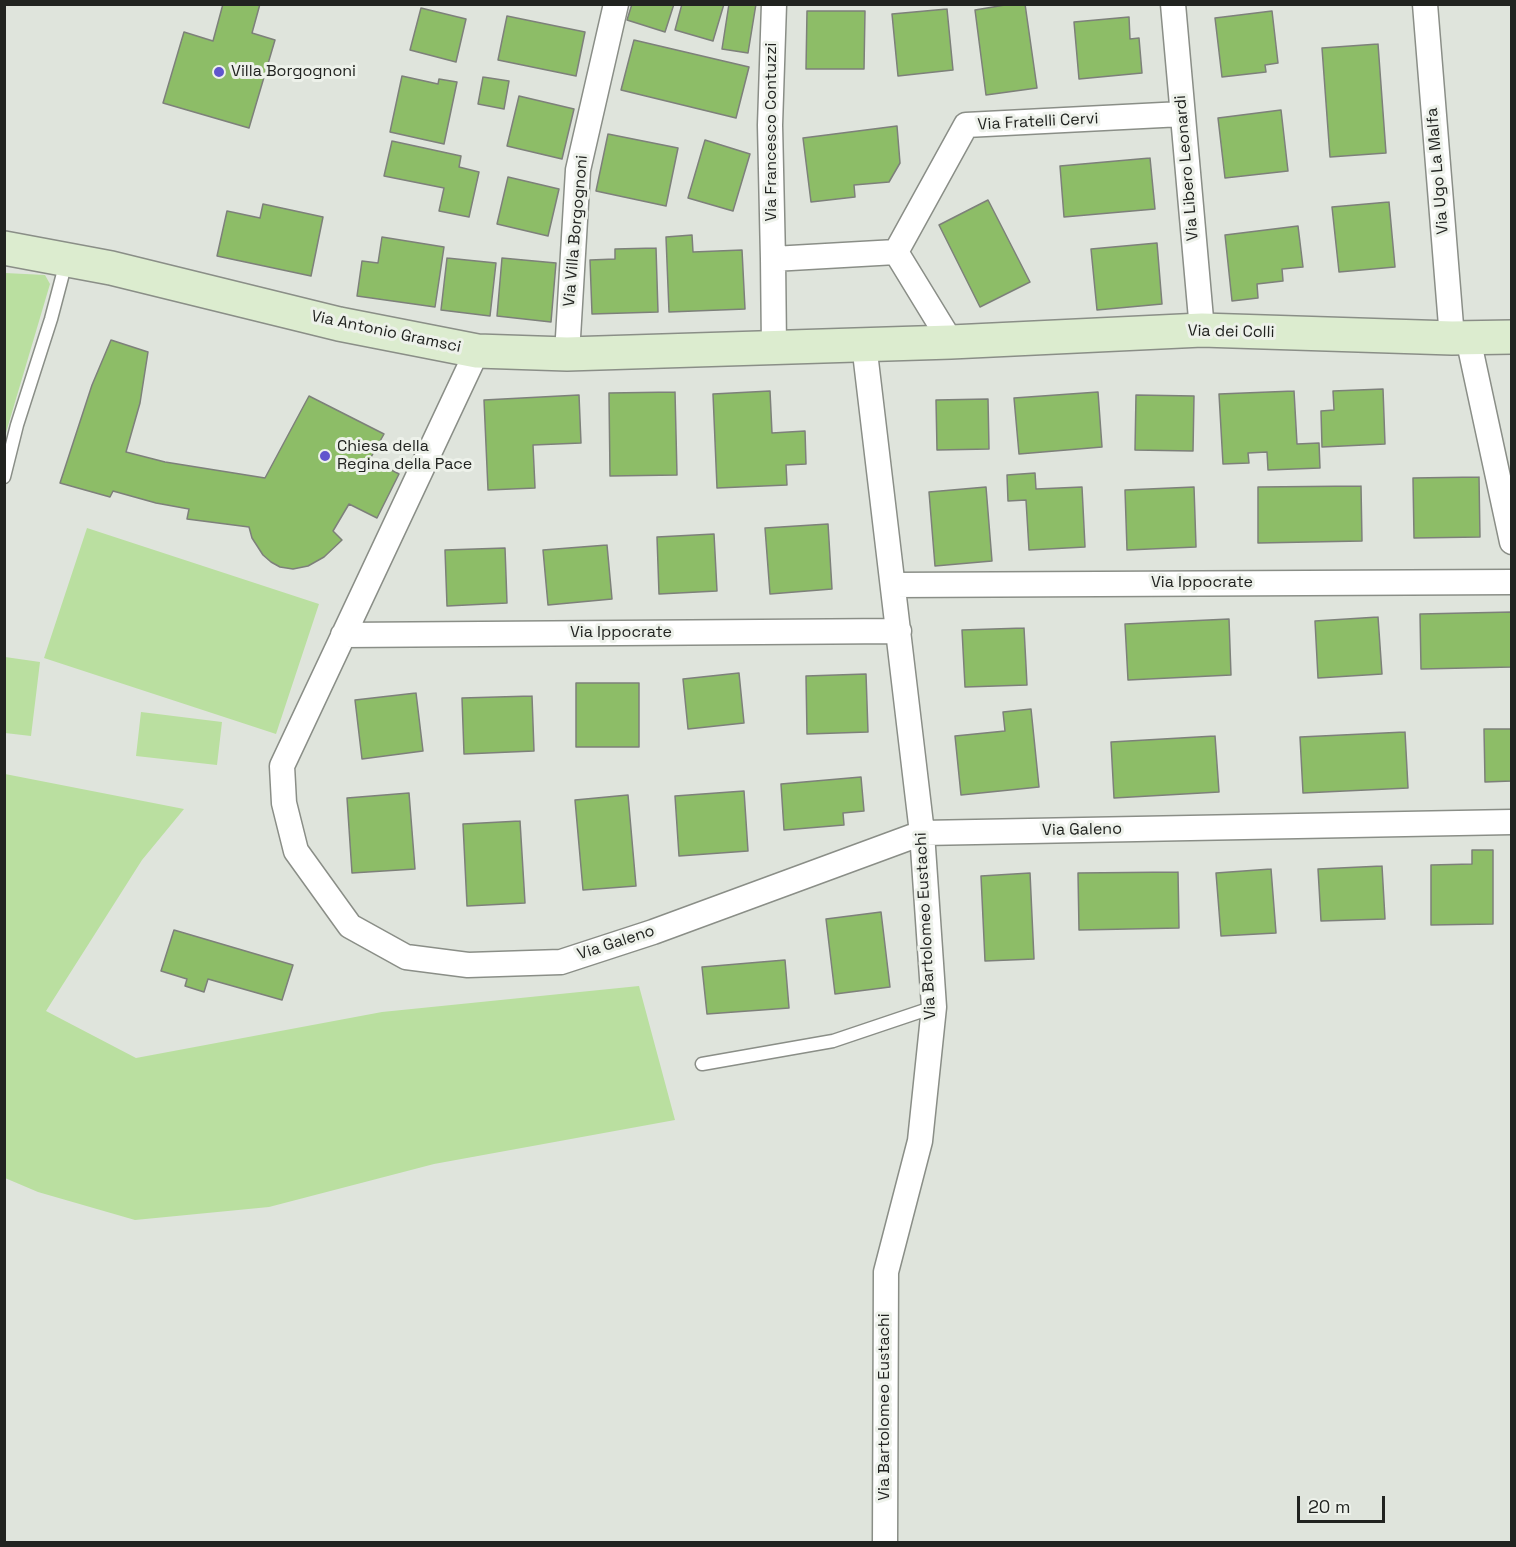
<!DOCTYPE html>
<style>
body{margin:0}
#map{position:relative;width:1516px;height:1547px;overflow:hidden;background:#dfe4dc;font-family:"Space Grotesk",sans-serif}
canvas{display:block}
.frame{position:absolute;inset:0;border:6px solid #212320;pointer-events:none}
.scale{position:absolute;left:1297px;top:1496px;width:88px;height:27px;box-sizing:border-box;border:3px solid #212320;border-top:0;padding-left:8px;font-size:18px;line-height:21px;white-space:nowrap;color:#212320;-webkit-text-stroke:4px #edf1ea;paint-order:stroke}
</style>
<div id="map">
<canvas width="1516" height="1547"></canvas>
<div class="frame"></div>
<div class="scale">20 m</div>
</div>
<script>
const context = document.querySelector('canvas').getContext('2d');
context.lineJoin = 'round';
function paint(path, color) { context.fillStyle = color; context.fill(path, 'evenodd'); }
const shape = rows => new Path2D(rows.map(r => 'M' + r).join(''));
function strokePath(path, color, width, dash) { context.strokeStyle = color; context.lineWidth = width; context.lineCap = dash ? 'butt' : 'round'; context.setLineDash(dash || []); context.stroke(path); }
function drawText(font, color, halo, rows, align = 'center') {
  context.font = font + ' "Space Grotesk",sans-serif'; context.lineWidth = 6; context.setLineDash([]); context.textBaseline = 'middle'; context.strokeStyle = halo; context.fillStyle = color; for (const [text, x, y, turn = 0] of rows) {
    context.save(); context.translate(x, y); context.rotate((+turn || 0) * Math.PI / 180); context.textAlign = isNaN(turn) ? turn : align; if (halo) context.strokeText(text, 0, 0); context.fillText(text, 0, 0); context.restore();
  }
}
paint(shape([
 [5,273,45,275,50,284,5,436],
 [87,528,319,604,276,734,44,658],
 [5,657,40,662,31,736,5,733],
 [141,712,222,722,217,765,136,756],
 [5,774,184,809,142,860,46,1011,136,1058,382,1012,639,986,675,1120,434,1164,269,1207,135,1220,38,1192,5,1178]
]), '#badfa0');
const building = shape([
 [223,4,260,4,252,33,275,40,249,128,163,103,184,32,213,41,223,4],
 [632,4,674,4,665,32,627,20,632,4],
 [682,4,724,4,713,41,675,30,682,4],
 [729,4,756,4,748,53,722,49,729,4],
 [1011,4,1025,4,1037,88,986,95,975,10,1011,4],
 [421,8,466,19,456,62,410,50,421,8],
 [947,9,953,70,898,76,892,14,947,9],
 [807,11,865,11,864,69,806,69,807,11],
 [1272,11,1278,63,1265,65,1266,72,1222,77,1215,18,1272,11],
 [507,16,585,32,576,76,498,60,507,16],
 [1129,17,1130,39,1139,38,1142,73,1079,79,1074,22,1129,17],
 [634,40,749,67,736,118,621,90,634,40],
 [1378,44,1386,153,1330,157,1322,48,1378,44],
 [402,76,438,84,439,79,457,82,444,144,390,132,402,76],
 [483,77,509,81,504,109,478,104,483,77],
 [519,96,574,109,562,159,507,146,519,96],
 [1281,110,1288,171,1225,178,1218,118,1281,110],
 [897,126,900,163,889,182,854,185,855,197,811,202,803,138,897,126],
 [608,134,678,148,666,206,596,191,608,134],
 [705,140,750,154,733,211,688,198,705,140],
 [392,141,461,156,459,167,479,172,469,217,439,211,444,188,384,176,392,141],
 [1150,158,1155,209,1064,217,1060,166,1150,158],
 [508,177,559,189,548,236,497,224,508,177],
 [988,200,1030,282,980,307,939,225,988,200],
 [1389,202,1395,267,1339,272,1332,207,1389,202],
 [263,204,323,217,311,276,217,256,227,211,260,218,263,204],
 [1298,226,1303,267,1282,269,1283,281,1257,284,1258,298,1232,301,1225,235,1298,226],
 [692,235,693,252,742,250,745,309,669,312,666,237,692,235],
 [382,237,444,247,435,307,357,296,362,261,378,263,382,237],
 [1157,243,1162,304,1097,310,1091,249,1157,243],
 [656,248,658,312,592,314,590,260,615,259,615,249,656,248],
 [447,258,496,263,490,316,441,310,447,258],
 [502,258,556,263,551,322,497,316,502,258],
 [111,340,148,352,140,403,126,452,165,462,265,478,309,396,384,434,370,459,399,474,377,518,349,504,333,531,342,540,324,557,308,566,293,569,280,567,271,562,263,555,252,538,249,527,187,519,189,509,156,503,113,491,110,497,60,483,92,385,111,340],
 [1383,389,1385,444,1322,447,1321,411,1334,410,1333,391,1383,389],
 [770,391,772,433,805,431,806,464,786,465,787,485,717,488,713,394,770,391],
 [1294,391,1297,444,1319,443,1320,468,1268,470,1267,452,1248,453,1249,463,1223,464,1219,394,1294,391],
 [675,392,677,475,610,476,609,393,675,392],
 [1098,392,1102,447,1019,454,1014,398,1098,392],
 [579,395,581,443,533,445,535,488,488,490,484,400,579,395],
 [1136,395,1194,396,1193,451,1135,450,1136,395],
 [988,399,989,449,937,450,936,400,988,399],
 [1035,473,1036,489,1082,487,1085,547,1029,550,1026,500,1008,501,1007,475,1035,473],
 [1479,477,1480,537,1414,538,1413,478,1479,477],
 [1361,486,1362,541,1258,543,1258,487,1361,486],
 [986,487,992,561,935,566,929,492,986,487],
 [1194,487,1196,547,1127,550,1125,490,1194,487],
 [828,524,832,589,770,594,765,528,828,524],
 [714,534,717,591,659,594,657,537,714,534],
 [607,545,612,599,548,605,543,550,607,545],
 [505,548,507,603,447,606,445,550,505,548],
 [1512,612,1512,667,1421,669,1420,614,1512,612],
 [1378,617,1382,674,1318,678,1315,621,1378,617],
 [1229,619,1231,675,1128,680,1125,624,1229,619],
 [1024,628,1027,685,965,687,962,630,1024,628],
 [739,673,744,723,688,729,683,679,739,673],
 [866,674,868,732,807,734,806,676,866,674],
 [576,683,639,683,639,747,576,747,576,683],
 [416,693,423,751,362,759,355,700,416,693],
 [532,696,534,751,464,754,462,698,532,696],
 [1031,709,1039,787,961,795,955,736,1005,731,1003,712,1031,709],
 [1484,729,1512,729,1512,781,1485,782,1484,729],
 [1405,732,1408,788,1303,793,1300,737,1405,732],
 [1215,736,1219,792,1114,798,1111,742,1215,736],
 [861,777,864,811,843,813,844,825,784,830,781,784,861,777],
 [744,791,748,851,679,856,675,796,744,791],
 [409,793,415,869,352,873,347,798,409,793],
 [628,795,636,886,583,890,575,800,628,795],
 [520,821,525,903,467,906,463,824,520,821],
 [1472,850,1493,850,1493,924,1431,925,1431,865,1472,864,1472,850],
 [1382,866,1385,919,1321,921,1318,869,1382,866],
 [1271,869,1276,933,1221,936,1216,873,1271,869],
 [1178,872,1179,928,1079,930,1078,873,1178,872],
 [1030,873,1034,959,985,961,981,876,1030,873],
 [881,912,890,987,835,994,826,919,881,912],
 [174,930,293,965,282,1000,208,979,204,992,185,986,187,979,161,971,174,930],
 [785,960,789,1008,707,1014,702,967,785,960]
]);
paint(building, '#8dbd67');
strokePath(building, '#7d807a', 1.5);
const lane = shape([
 [4,477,17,425,51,319,66,262],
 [702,1064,833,1041,934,1007]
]);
const street = shape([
 [1173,4,1202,330],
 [1425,4,1452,338],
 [896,252,966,125,1182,114],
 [896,252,951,342],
 [773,259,770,125,774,4],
 [1468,338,1512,542],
 [864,344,922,833,934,1007,920,1141,886,1272,885,1542],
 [774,347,773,259,896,252],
 [477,351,282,766,284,803,296,851,350,926,406,957,468,965,561,962,653,932,922,833,1512,822],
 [567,354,578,170,616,4],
 [893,585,1512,582],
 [343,635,899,631]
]);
const secondary = shape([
 [4,248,111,268,339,324,477,351,567,354,951,342,1202,330,1452,338,1512,337]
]);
strokePath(lane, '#8a8e87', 15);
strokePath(street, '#8a8e87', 27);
strokePath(secondary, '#8a8e87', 36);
strokePath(lane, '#fff', 12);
strokePath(street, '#fff', 24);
strokePath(secondary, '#dceccf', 33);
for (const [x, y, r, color] of [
 [219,72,6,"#6055cd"],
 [325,456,6,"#6055cd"]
]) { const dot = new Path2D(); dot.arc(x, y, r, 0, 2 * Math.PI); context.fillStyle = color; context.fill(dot); strokePath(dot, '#edf1ea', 2); }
drawText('16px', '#212320', '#edf1ea', [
 ["Villa Borgognoni",231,72],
 ["Chiesa della",337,447],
 ["Regina della Pace",337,465]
], 'left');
drawText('16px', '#212320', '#edf1ea', [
 ["Via Fratelli Cervi",1038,122,-3],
 ["Via Francesco Contuzzi",772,132,-90],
 ["Via Libero Leonardi",1187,168,-95],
 ["Via Ugo La Malfa",1438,171,-95],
 ["Via Villa Borgognoni",576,231,-85],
 ["Via Antonio Gramsci",386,332,12],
 ["Via dei Colli",1231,332,1],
 ["Via Ippocrate",1202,583],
 ["Via Ippocrate",621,633],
 ["Via Galeno",1082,830,-1],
 ["Via Bartolomeo Eustachi",926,926,-93],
 ["Via Galeno",616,943,-18],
 ["Via Bartolomeo Eustachi",885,1407,-90]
]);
</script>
